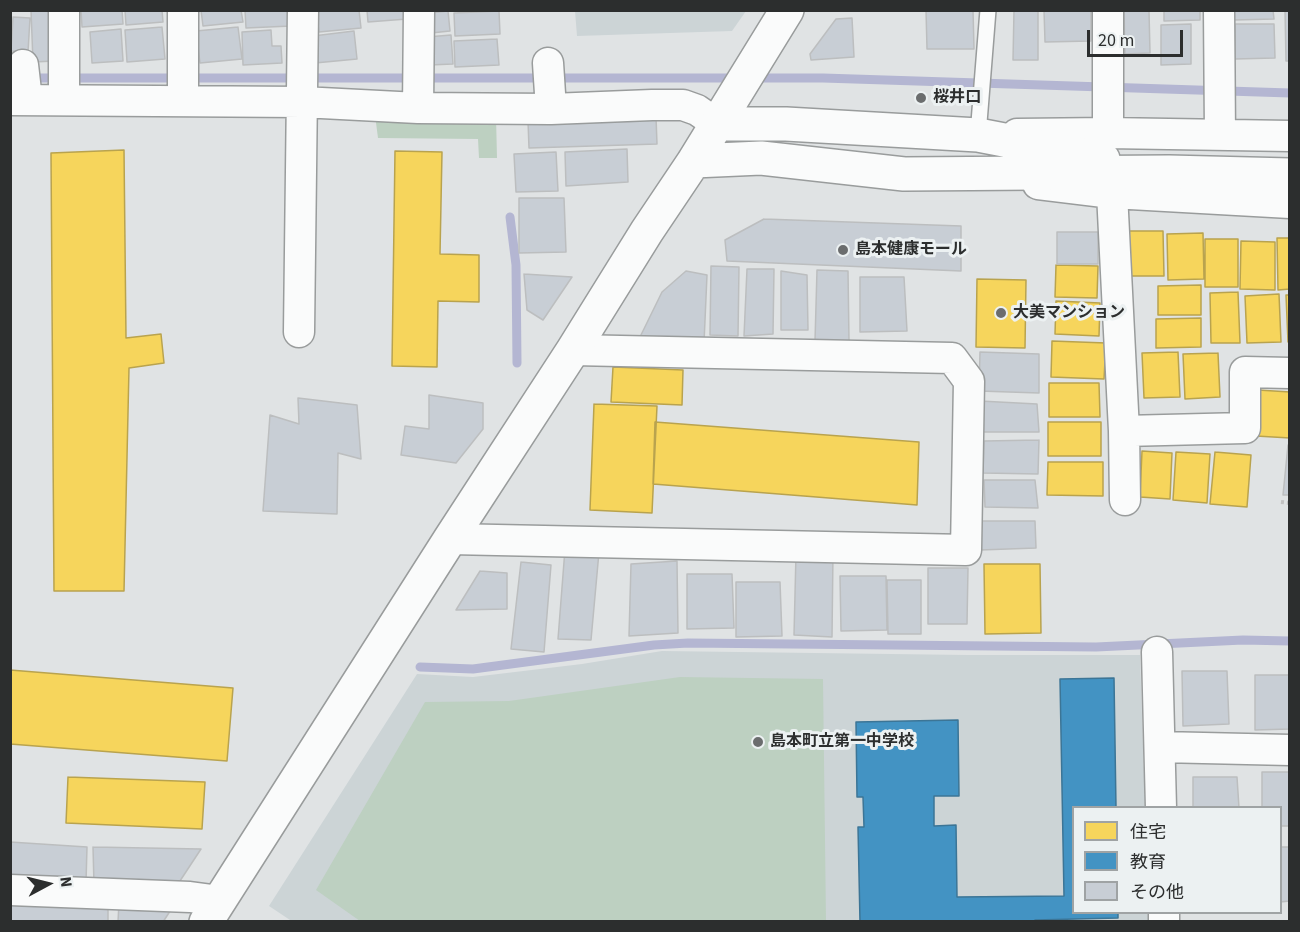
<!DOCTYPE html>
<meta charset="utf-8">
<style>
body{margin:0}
#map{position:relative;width:1300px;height:932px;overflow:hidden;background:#e0e3e4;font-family:"Source Sans 3","Noto Sans JP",sans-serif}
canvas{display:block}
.frame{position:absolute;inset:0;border:12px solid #2c2e2e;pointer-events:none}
.legend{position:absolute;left:1072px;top:806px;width:210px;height:108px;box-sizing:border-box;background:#ecf1f2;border:2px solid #9fa3a4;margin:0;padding:8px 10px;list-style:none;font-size:18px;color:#2c2e2e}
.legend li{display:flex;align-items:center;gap:12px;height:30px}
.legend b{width:30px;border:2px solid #9fa3a4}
.north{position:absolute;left:18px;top:854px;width:60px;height:60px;-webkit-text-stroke:4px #ecf1f2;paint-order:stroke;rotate:83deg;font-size:16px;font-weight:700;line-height:24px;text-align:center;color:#2c2e2e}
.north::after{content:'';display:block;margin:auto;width:21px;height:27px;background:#2c2e2e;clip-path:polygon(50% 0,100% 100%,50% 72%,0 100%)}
.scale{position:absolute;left:1087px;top:30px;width:96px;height:27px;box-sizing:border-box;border:3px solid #2c2e2e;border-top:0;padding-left:8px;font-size:18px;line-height:21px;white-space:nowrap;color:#2c2e2e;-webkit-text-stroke:4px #ecf1f2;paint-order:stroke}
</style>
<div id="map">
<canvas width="1300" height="932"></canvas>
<div class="frame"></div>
<ul class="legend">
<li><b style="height:16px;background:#f6d55c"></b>住宅</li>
<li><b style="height:16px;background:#4393c3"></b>教育</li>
<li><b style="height:16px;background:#c8ced5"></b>その他</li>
</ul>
<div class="north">N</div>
<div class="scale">20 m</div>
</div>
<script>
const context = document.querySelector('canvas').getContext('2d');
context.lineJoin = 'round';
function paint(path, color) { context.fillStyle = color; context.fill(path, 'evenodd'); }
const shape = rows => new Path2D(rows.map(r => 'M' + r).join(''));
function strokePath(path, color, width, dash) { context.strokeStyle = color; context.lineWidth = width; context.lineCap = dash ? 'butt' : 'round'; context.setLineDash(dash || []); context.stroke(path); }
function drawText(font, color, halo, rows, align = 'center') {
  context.font = font + ' "Source Sans 3","Noto Sans JP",sans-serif'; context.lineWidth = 6; context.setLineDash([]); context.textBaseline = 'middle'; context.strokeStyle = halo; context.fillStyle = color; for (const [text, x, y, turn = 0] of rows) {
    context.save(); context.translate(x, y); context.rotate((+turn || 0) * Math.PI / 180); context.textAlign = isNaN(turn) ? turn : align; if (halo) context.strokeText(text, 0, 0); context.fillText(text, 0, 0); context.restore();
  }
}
paint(shape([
 [575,11,575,10,746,11,732,31,577,36],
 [662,651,967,655,1140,655,1145,807,1074,808,1074,912,1148,913,1148,921,293,922,269,906,417,674,473,677,582,664]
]), '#ccd4d6');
paint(shape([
 [375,115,496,116,497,158,479,158,478,139,378,138],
 [680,677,823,679,826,921,360,921,316,890,425,702,509,701]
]), '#bdd0c1');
const homes = shape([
 [124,150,126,338,161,334,164,363,129,368,124,591,54,591,51,153,124,150],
 [395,151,442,152,440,254,479,255,479,302,438,301,437,367,392,366,395,151],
 [1127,231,1163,231,1164,276,1128,276,1127,231],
 [1203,233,1204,279,1168,280,1167,234,1203,233],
 [1277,238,1290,238,1290,289,1278,290,1277,238],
 [1205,239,1238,239,1238,287,1205,287,1205,239],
 [1241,241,1275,242,1275,290,1240,289,1241,241],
 [1056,265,1098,266,1097,298,1055,297,1056,265],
 [977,279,1026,280,1025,348,976,347,977,279],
 [1201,285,1201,315,1158,315,1158,286,1201,285],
 [1238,292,1240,343,1211,343,1210,293,1238,292],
 [1279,294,1281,342,1247,343,1245,296,1279,294],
 [1286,295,1290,295,1290,342,1288,342,1286,295],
 [1056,301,1100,303,1099,336,1055,334,1056,301],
 [1201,318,1201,347,1156,348,1156,319,1201,318],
 [1052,341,1106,343,1104,379,1051,377,1052,341],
 [1178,352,1180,397,1144,398,1142,353,1178,352],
 [1218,353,1220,397,1185,399,1183,354,1218,353],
 [613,367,683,370,682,405,611,402,613,367],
 [1049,383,1099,383,1100,417,1049,417,1049,383],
 [1258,390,1290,392,1290,438,1256,436,1258,390],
 [594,404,657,406,652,513,590,510,594,404],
 [655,422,919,442,917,505,653,484,655,422],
 [1048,422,1101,422,1101,456,1048,456,1048,422],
 [1142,451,1172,453,1170,499,1140,497,1142,451],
 [1176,452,1210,454,1207,503,1173,500,1176,452],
 [1215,452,1251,455,1247,507,1210,504,1215,452],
 [1048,462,1103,462,1103,496,1047,495,1048,462],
 [984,564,1040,564,1041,633,985,634,984,564],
 [10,670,233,688,227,761,10,744,10,670],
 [68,777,205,782,202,829,66,823,68,777]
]);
paint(homes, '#f6d55c');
strokePath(homes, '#b9a34e', 1.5);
const schools = shape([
 [1114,678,1116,808,1074,808,1074,912,1118,912,1118,918,1035,920,1035,922,860,922,858,827,864,827,863,797,857,797,856,722,958,720,959,796,934,796,934,826,956,825,957,897,1064,896,1060,679,1114,678]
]);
paint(schools, '#4393c3');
strokePath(schools, '#3c7596', 1.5);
strokePath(shape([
 [29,78,738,78],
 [752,78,823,78,1290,93],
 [510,217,516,265,517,363],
 [420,667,473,669,654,645,688,643,1096,647,1243,640,1290,641]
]), '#b4b6d2', 9);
const building = shape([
 [31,10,53,10,55,61,33,62,31,10],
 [81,10,122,10,123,24,82,27,81,10],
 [125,10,162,10,163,22,126,25,125,10],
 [201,10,241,10,243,22,203,26,201,10],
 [245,10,290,10,291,26,246,28,245,10],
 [316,10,359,10,361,28,319,32,316,10],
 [367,10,406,10,407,19,368,22,367,10],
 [926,10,973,10,974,49,927,49,926,10],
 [1014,10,1038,10,1038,60,1013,60,1014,10],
 [1044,10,1091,10,1091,41,1045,42,1044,10],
 [1164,10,1200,10,1200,20,1164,21,1164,10],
 [1234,10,1273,10,1274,19,1234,20,1234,10],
 [1285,10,1290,10,1290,61,1286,61,1285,10],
 [448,11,450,31,431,33,429,13,448,11],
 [499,11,500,34,455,36,454,13,499,11],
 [1124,11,1149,11,1150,53,1125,54,1124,11],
 [13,17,30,18,28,52,11,51,13,17],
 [852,18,854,57,811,60,810,54,836,19,852,18],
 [1191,24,1191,64,1161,65,1161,25,1191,24],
 [1235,24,1274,24,1275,58,1235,59,1235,24],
 [162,27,165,59,127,62,125,30,162,27],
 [238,27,242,59,200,63,196,31,238,27],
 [121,29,123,61,92,63,90,32,121,29],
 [271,30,272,46,281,46,282,63,243,65,242,32,271,30],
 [354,31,357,59,315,63,313,36,354,31],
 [451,35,453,64,429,65,427,37,451,35],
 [497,39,499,65,455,67,454,41,497,39],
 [656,117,657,144,529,148,528,121,656,117],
 [627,149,628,182,566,186,565,152,627,149],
 [556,152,558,191,516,192,514,154,556,152],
 [519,198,564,198,566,252,519,253,519,198],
 [764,219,961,226,961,271,727,261,725,240,764,219],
 [1057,232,1098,232,1098,264,1057,264,1057,232],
 [711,266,739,267,738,336,710,335,711,266],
 [747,269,774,269,773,334,744,336,747,269],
 [817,270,848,271,849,341,815,341,817,270],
 [686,271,707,275,704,343,639,339,662,292,686,271],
 [781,271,807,275,808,330,781,330,781,271],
 [524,274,572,277,543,320,527,310,524,274],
 [860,277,904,277,907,331,860,332,860,277],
 [980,352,1039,354,1039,393,979,391,980,352],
 [429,395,483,403,483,429,456,463,401,455,405,426,429,429,429,395],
 [298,398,357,405,361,459,338,453,337,514,263,511,270,415,299,424,298,398],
 [980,401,1037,404,1039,432,978,432,980,401],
 [1039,440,1038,474,983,473,984,441,1039,440],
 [1288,445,1290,445,1290,495,1283,495,1288,445],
 [984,480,1035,480,1038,508,985,507,984,480],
 [980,521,1035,521,1036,548,980,550,980,521],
 [565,549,599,552,591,640,558,639,565,549],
 [833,553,832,637,794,635,796,554,833,553],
 [677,561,678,633,629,636,631,564,677,561],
 [521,562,551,565,544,652,511,649,521,562],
 [928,568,968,568,967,624,928,624,928,568],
 [480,571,507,573,507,609,456,610,480,571],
 [687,574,732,574,734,628,687,629,687,574],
 [840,576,886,576,887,630,841,631,840,576],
 [887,580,921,580,921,634,888,634,887,580],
 [736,582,780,582,782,636,736,637,736,582],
 [1182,671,1227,671,1229,724,1183,726,1182,671],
 [1255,675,1290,675,1290,729,1255,730,1255,675],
 [1262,772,1290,772,1290,826,1280,826,1280,808,1262,808,1262,772],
 [1193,777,1237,777,1239,808,1193,808,1193,777],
 [10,842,87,847,86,882,10,879,10,842],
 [93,847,201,849,176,887,94,885,93,847],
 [1280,847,1290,847,1290,901,1280,902,1280,847],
 [10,901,108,906,108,922,10,922,10,901],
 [119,902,174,905,163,922,118,922,119,902]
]);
paint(building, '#c8ced5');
strokePath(building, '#bcbebf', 1.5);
const service = shape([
 [978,135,988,10]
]);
const minor = shape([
 [64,10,64,100],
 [1108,10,1108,133],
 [1219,10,1220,135],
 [548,63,551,109],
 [23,65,27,100],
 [10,100,302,102,418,108,551,109,652,105,683,105,697,110,717,124],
 [183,101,183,10],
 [418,108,419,10],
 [1017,134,1108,133,1290,136],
 [1038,184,1112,193,1290,203],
 [1112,193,1124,431],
 [299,332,303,10],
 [1125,500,1124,431,1245,428,1245,372,1290,373],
 [450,539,966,550,969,381,952,358,573,350],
 [1157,652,1161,808],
 [1160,747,1290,750],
 [10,890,190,897,220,901],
 [1164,912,1164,922]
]);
const tertiary = shape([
 [717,124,786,124,978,135,1103,159],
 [694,161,761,158,904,174,1169,172,1290,175],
 [206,922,450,539,573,350,647,231,694,161,787,10]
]);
strokePath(service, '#999c9c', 18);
strokePath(minor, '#999c9c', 33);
strokePath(tertiary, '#999c9c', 36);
strokePath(shape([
 [1281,502,1290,503]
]), '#c2c2c2', 4, [3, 3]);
strokePath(service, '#fafbfb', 15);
strokePath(minor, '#fafbfb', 30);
strokePath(tertiary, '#fafbfb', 33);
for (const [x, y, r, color] of [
 [921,98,6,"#6b6d6e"],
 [843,250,6,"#6b6d6e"],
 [1001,313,6,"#6b6d6e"],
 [758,742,6,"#6b6d6e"]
]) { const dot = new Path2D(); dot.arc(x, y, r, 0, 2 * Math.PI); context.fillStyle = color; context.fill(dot); strokePath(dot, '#ecf1f2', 2); }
drawText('bold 16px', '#2c2e2e', '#ecf1f2', [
 ["桜井口",933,98],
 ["島本健康モール",855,250],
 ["大美マンション",1013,313],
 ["島本町立第一中学校",770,742]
], 'left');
</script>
